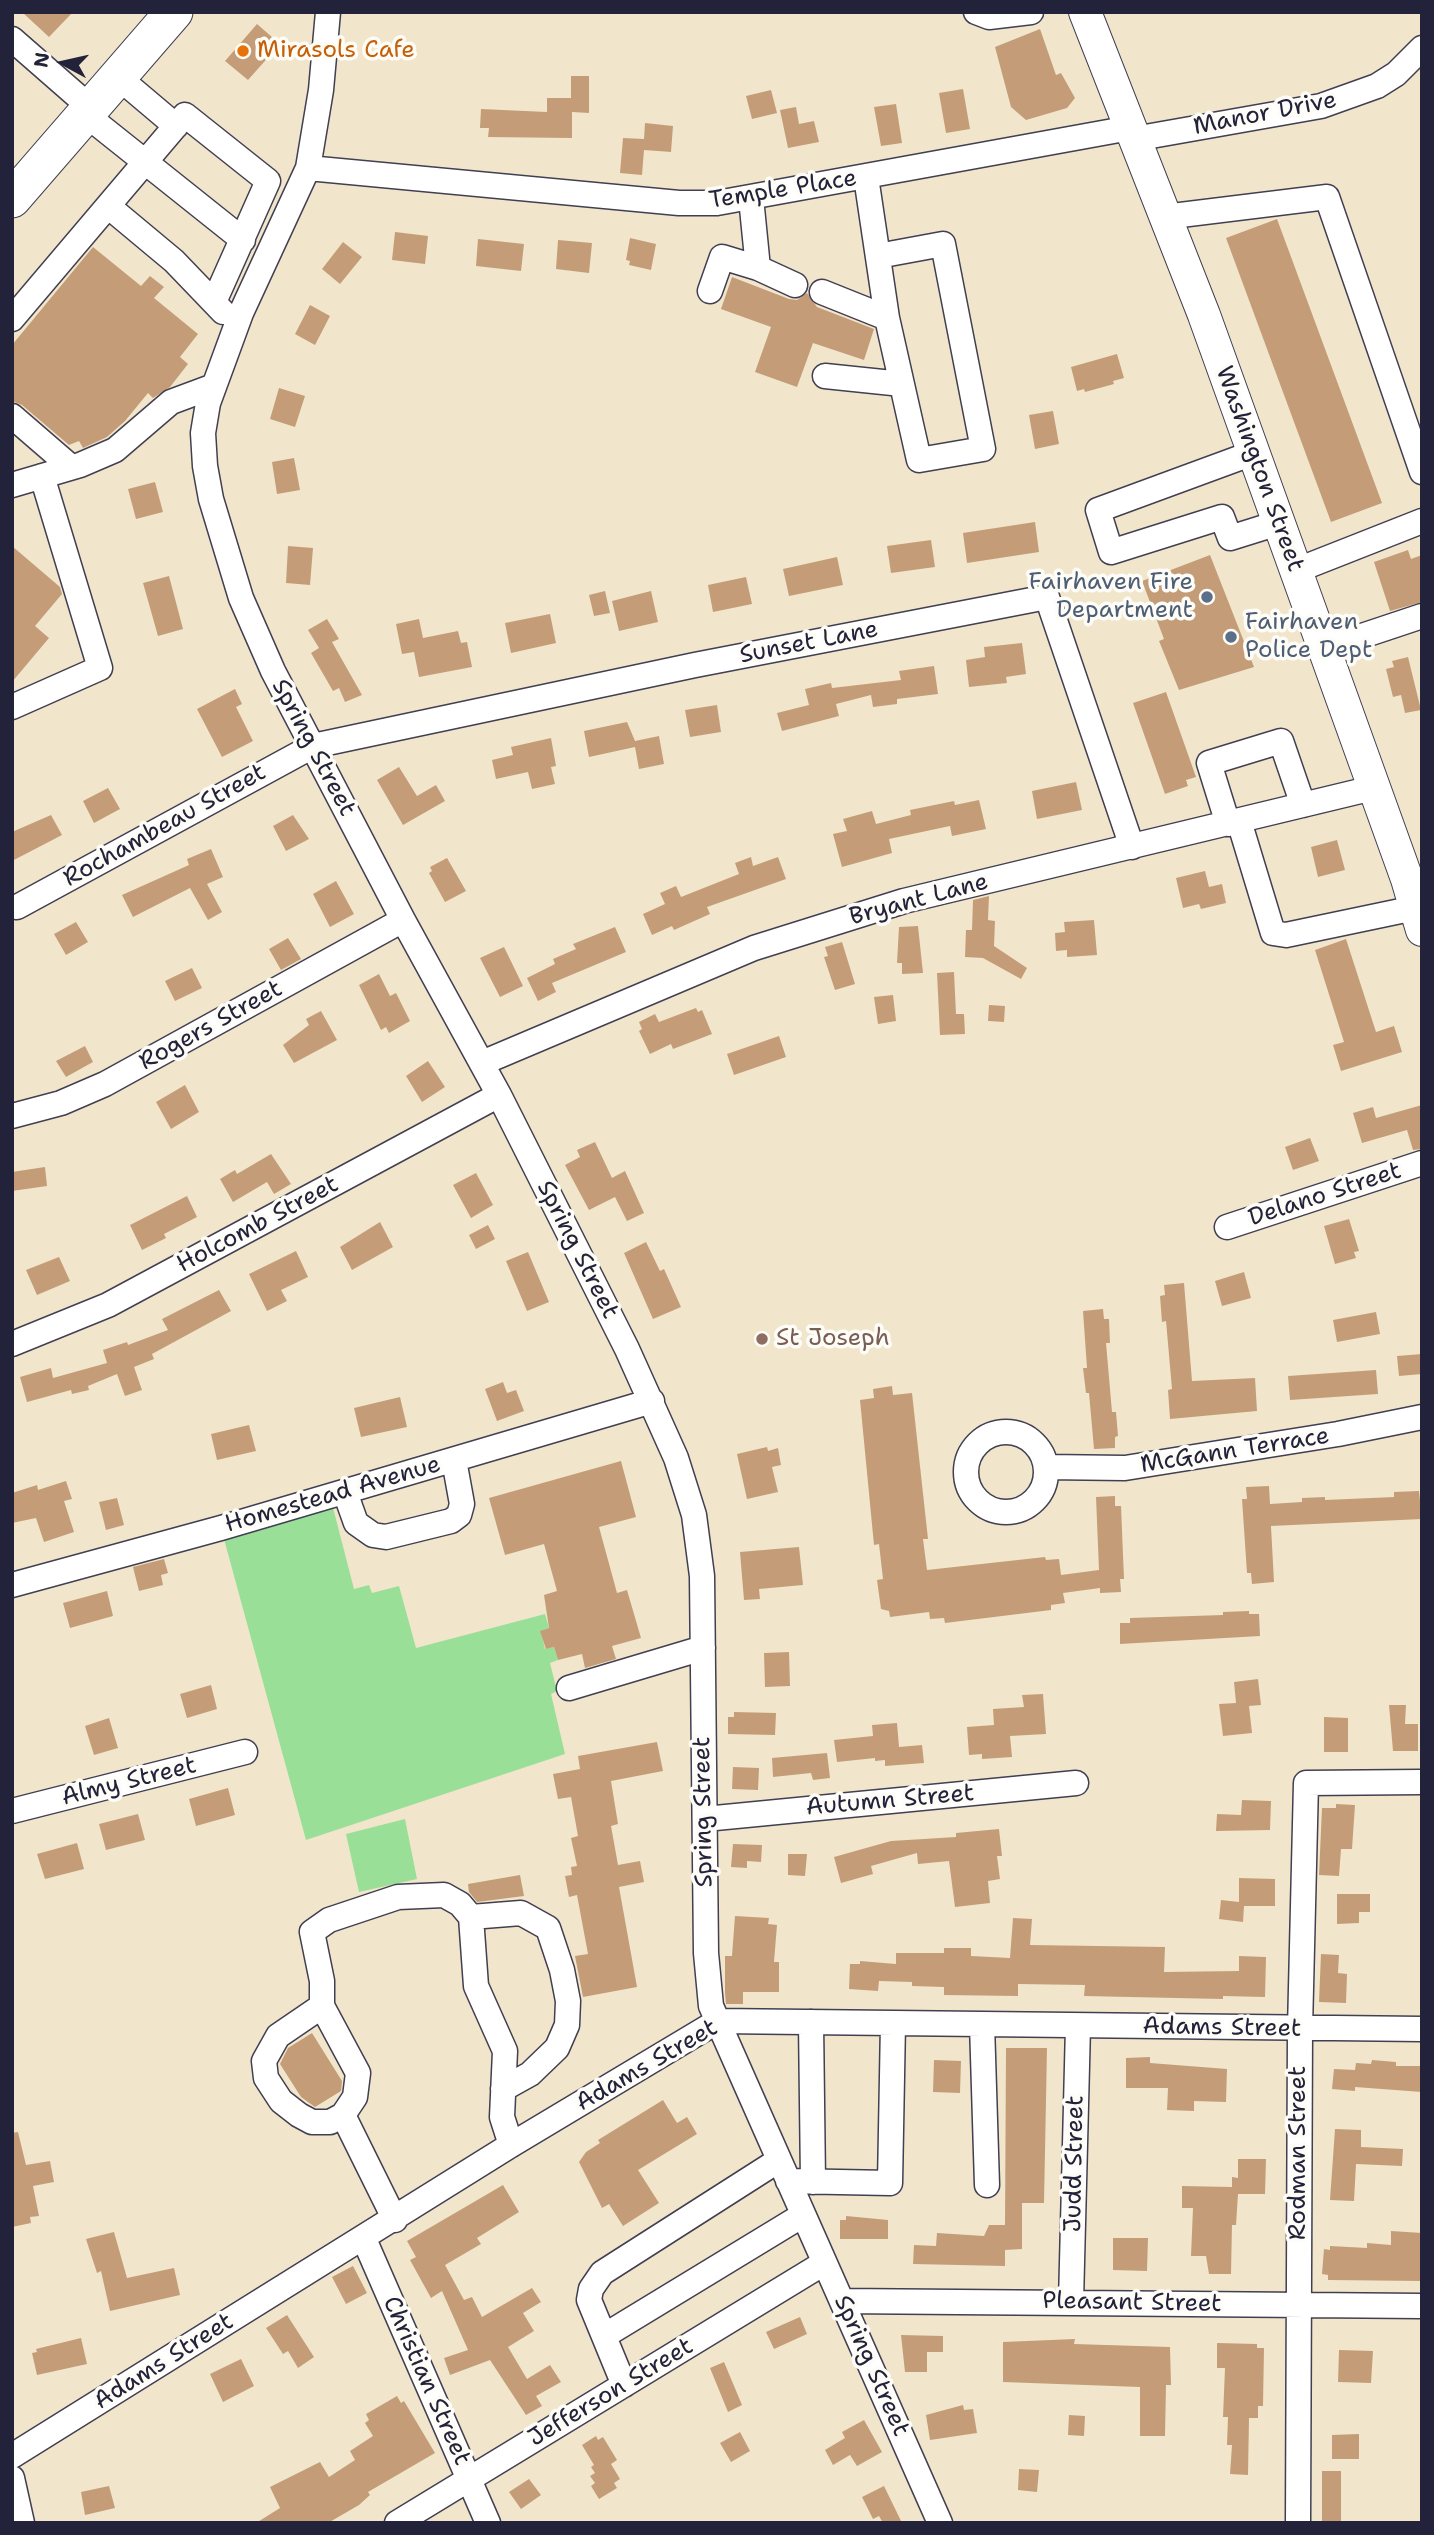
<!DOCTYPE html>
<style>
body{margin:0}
#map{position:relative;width:1434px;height:2535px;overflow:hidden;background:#f1e6cb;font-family:"Shantell Sans",sans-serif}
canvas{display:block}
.frame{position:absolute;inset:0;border:14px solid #22223b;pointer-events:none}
.north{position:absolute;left:28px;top:28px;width:70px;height:70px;-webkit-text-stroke:5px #fdfcf7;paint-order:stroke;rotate:278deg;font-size:19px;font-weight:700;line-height:28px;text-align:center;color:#22223b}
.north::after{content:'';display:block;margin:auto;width:24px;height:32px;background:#22223b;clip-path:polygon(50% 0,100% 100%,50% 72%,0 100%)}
</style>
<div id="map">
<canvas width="1434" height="2535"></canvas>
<div class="frame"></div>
<div class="north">N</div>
</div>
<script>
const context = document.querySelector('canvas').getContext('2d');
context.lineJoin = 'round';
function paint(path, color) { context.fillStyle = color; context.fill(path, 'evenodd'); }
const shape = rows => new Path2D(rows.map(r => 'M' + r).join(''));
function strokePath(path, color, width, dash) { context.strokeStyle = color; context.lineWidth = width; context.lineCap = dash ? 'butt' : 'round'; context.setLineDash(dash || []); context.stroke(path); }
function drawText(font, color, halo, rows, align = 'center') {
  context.font = font + ' "Shantell Sans",sans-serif'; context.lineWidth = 7; context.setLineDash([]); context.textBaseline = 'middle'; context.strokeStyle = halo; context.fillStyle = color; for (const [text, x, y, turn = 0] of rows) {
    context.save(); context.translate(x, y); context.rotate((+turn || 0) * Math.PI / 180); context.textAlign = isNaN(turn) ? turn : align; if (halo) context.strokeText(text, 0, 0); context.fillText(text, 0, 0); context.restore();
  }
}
paint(shape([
 [330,1496,354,1589,369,1585,372,1593,399,1586,416,1648,545,1614,549,1628,541,1631,545,1649,554,1647,558,1660,550,1663,557,1691,551,1694,565,1754,306,1840,221,1528],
 [405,1819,417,1879,359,1892,346,1834]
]), '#9adf98');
paint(shape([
 [22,12,73,12,49,37],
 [257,24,280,44,248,80,225,61],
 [1040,29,1056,75,1061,73,1075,98,1067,108,1026,120,1011,107,995,47],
 [571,76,589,76,589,113,572,112,572,138,488,137,489,128,480,128,481,109,547,112,547,98,571,98],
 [963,89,970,129,946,133,939,93],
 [771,90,777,113,752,119,746,96],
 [896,104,902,143,881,146,874,107],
 [796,107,799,124,814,121,819,142,788,148,780,110],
 [645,123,673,126,671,152,644,150,642,175,620,173,623,138,644,139],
 [1277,219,1382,503,1331,522,1226,238],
 [395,232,428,236,425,264,392,260],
 [630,238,656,244,651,270,629,265,630,261,626,260],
 [478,239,524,244,521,271,476,266],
 [558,240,592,243,589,273,556,269],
 [343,242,362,257,340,284,322,269],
 [93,247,141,286,150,276,164,287,154,298,198,334,180,357,188,364,170,387,153,398,148,393,125,421,107,437,83,448,79,441,69,445,22,405,12,401,12,345],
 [732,277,789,299,797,300,807,293,817,307,874,329,864,360,813,343,797,387,755,372,771,327,721,309],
 [310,305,330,316,315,345,295,334],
 [1117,354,1124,378,1113,381,1114,384,1085,392,1084,389,1077,391,1071,367],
 [279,388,305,396,295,427,270,419],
 [1053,411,1059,444,1035,449,1029,415],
 [294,458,300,490,277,494,272,462],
 [155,482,163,512,136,519,128,489],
 [1035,522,1039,552,967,563,963,533],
 [931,540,935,567,891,573,887,546],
 [12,546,60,587,62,594,35,626,49,638,12,682],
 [288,546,313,548,310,585,286,583],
 [1408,550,1411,559,1422,555,1422,602,1390,611,1374,562],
 [1210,555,1254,667,1179,690,1159,641,1164,639,1142,581],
 [837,557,843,585,789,596,783,569],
 [169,576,183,629,158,636,143,583],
 [746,577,752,604,713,612,708,585],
 [605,591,610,613,594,616,589,595],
 [651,591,658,622,619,631,612,601],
 [550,614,556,643,511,653,505,623],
 [327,619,339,639,332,642,362,695,345,702,339,688,333,691,311,653,319,648,308,630],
 [419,619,423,638,458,631,461,643,467,642,472,667,419,677,414,652,402,654,396,624],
 [1022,643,1026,674,1006,677,1007,683,969,687,966,660,985,657,984,647],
 [1408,657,1421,710,1405,713,1401,695,1393,697,1386,669,1394,667,1392,661],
 [934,666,938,694,897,699,897,704,873,707,871,695,836,704,839,716,782,731,777,713,809,705,805,689,831,683,832,688,901,680,899,671],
 [235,689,242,704,236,707,253,741,222,757,197,709],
 [1166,692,1196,777,1186,780,1188,786,1165,794,1133,703],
 [717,705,721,732,690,737,685,710],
 [627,722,635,741,659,736,664,764,639,769,635,747,589,757,584,731],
 [551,738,556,766,551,767,555,784,532,789,528,772,496,779,492,760,513,755,511,747],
 [399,767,417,796,436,785,445,801,403,825,377,780],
 [1076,782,1082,810,1037,819,1032,791],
 [108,788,120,809,94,823,83,801],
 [979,800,986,829,952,836,950,826,889,839,892,853,842,867,833,834,847,831,843,819,872,811,876,824,911,815,910,810,954,801,955,805],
 [51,815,62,835,12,861,12,832],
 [293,815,309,839,286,851,273,826],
 [1337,840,1345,870,1318,877,1311,847],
 [211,849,223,877,207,884,222,912,208,920,190,888,133,917,122,895,189,865,187,859],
 [751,857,753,866,778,857,786,879,707,907,710,914,674,930,672,926,652,935,643,914,665,904,660,893,676,886,681,897,739,874,735,863],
 [447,858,466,891,445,902,429,873,432,871,430,867],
 [1205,871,1209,887,1222,884,1226,903,1201,909,1199,904,1183,908,1176,878],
 [336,881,354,914,330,927,313,894],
 [989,896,988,920,995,921,994,946,1027,968,1021,979,983,958,965,957,966,930,972,930,973,900],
 [1094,920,1097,955,1067,957,1067,950,1056,951,1055,933,1065,932,1064,922],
 [76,922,88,942,66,955,54,934],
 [918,926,923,973,902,974,902,963,897,963,899,927],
 [615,927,626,952,552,983,556,992,538,1001,527,978,555,964,553,959,576,949,573,944],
 [288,938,301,959,281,970,269,949],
 [1346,939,1376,1032,1394,1026,1402,1052,1341,1071,1333,1045,1344,1042,1315,950],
 [842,942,855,984,835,990,824,957,828,956,825,947],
 [504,947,523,986,500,997,480,958],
 [192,968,202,988,175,1001,165,981],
 [954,972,956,1014,964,1014,965,1034,940,1035,937,973],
 [379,974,390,996,396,993,410,1021,389,1033,386,1027,381,1030,359,985],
 [893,995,896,1021,878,1024,874,997],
 [989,1005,1005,1006,1004,1022,988,1021],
 [696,1008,698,1012,702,1010,712,1034,673,1049,671,1044,650,1054,639,1031,642,1029,639,1022,655,1014,659,1022],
 [321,1011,337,1040,294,1063,283,1045,309,1025,306,1019],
 [779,1036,786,1057,734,1075,727,1054],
 [85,1046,93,1062,66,1077,56,1061],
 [428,1061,445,1087,422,1102,406,1076],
 [185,1085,199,1112,171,1129,156,1102],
 [1422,1105,1422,1149,1413,1150,1407,1130,1362,1143,1353,1113,1373,1107,1376,1118],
 [1310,1138,1319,1161,1293,1170,1285,1147],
 [595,1142,612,1178,625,1171,644,1213,627,1221,615,1197,589,1210,565,1165,580,1157,577,1150],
 [271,1154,291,1184,274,1194,267,1182,233,1202,220,1179,235,1170,237,1174],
 [45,1167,47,1186,12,1191,12,1172],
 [476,1173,493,1205,471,1218,453,1185],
 [187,1196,197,1217,164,1234,166,1238,142,1250,130,1225],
 [1349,1219,1359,1251,1354,1252,1356,1258,1335,1264,1324,1226],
 [380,1222,393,1247,352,1270,340,1247],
 [488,1225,495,1239,476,1249,469,1235],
 [646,1242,660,1271,664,1269,681,1307,653,1319,624,1253],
 [296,1251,308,1277,281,1290,287,1301,267,1311,249,1274],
 [528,1252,549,1302,527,1311,506,1261],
 [59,1257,70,1281,37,1295,26,1270],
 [1244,1272,1251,1298,1222,1306,1215,1281],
 [1184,1283,1192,1381,1255,1378,1257,1411,1170,1419,1168,1390,1172,1389,1166,1321,1162,1322,1160,1296,1165,1295,1164,1285],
 [219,1290,231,1311,152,1354,154,1359,134,1367,142,1390,125,1396,117,1374,88,1386,89,1390,72,1394,71,1390,27,1402,20,1377,51,1368,53,1378,107,1363,103,1350,127,1342,128,1345,168,1330,162,1319],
 [1103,1309,1104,1319,1109,1319,1110,1343,1106,1343,1112,1412,1116,1412,1118,1436,1115,1437,1115,1448,1094,1449,1089,1393,1086,1393,1083,1368,1087,1368,1083,1311],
 [1376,1312,1380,1334,1337,1342,1333,1320],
 [1422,1354,1422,1374,1399,1376,1397,1356],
 [1376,1370,1378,1394,1290,1400,1288,1376],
 [503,1382,507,1393,516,1390,524,1411,497,1421,485,1389],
 [892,1386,893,1395,912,1393,928,1539,923,1539,927,1570,1045,1557,1046,1560,1059,1559,1061,1575,1099,1570,1096,1497,1115,1496,1115,1506,1121,1506,1124,1579,1120,1579,1121,1592,1100,1593,1100,1588,1063,1593,1065,1603,1051,1605,1051,1610,945,1623,944,1618,930,1619,929,1612,890,1617,889,1611,881,1609,877,1580,883,1579,879,1544,874,1545,860,1400,874,1398,873,1389],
 [400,1397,407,1427,361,1437,354,1408],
 [249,1425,256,1451,217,1460,211,1434],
 [767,1447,768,1451,778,1448,781,1465,772,1467,778,1492,747,1499,737,1454],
 [621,1461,636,1517,599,1527,617,1593,627,1590,641,1638,612,1646,616,1659,585,1668,582,1654,558,1660,554,1647,546,1649,540,1631,549,1628,544,1595,557,1591,544,1544,505,1555,489,1498],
 [66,1481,72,1499,64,1501,74,1532,44,1542,36,1518,12,1523,12,1493,37,1485,38,1490],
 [1269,1486,1270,1504,1302,1502,1302,1498,1325,1497,1325,1500,1394,1497,1394,1492,1419,1491,1422,1519,1271,1526,1274,1582,1252,1584,1251,1573,1247,1573,1242,1499,1247,1499,1246,1487],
 [117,1498,124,1525,106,1530,99,1502],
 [799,1547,803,1585,759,1589,760,1599,744,1600,740,1552],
 [164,1559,168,1573,161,1575,163,1585,139,1591,133,1567],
 [107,1591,113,1616,70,1628,63,1603],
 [1249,1611,1249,1614,1259,1614,1260,1636,1120,1644,1120,1623,1130,1623,1130,1618,1223,1615,1223,1612],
 [789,1652,790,1686,765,1687,764,1653],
 [1258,1679,1261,1705,1249,1706,1252,1733,1223,1736,1219,1704,1236,1703,1234,1682],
 [211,1685,217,1709,187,1718,180,1694],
 [1043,1694,1046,1734,1010,1736,1012,1757,982,1759,982,1754,969,1755,967,1727,994,1725,993,1709,1024,1707,1022,1695],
 [1389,1705,1406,1705,1405,1724,1418,1724,1418,1751,1393,1751],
 [734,1712,776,1713,775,1735,728,1734,728,1717,734,1717],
 [1324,1717,1348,1718,1348,1752,1324,1752],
 [109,1718,118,1748,94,1755,85,1726],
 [897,1723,899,1747,922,1745,924,1763,885,1766,885,1760,875,1761,875,1758,837,1762,834,1740,873,1736,872,1725],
 [657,1742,663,1771,611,1781,618,1824,611,1826,618,1865,640,1861,644,1882,619,1887,637,1987,583,1997,575,1956,588,1954,577,1895,569,1897,565,1876,572,1875,571,1867,577,1866,571,1838,578,1836,571,1797,558,1799,553,1774,580,1769,578,1756],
 [827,1753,830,1778,813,1780,811,1773,773,1777,772,1758],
 [733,1767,759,1768,758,1790,732,1789],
 [228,1788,235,1815,196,1826,189,1799],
 [1242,1800,1271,1801,1270,1830,1216,1831,1217,1814,1241,1815],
 [1336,1804,1355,1805,1352,1849,1341,1849,1339,1876,1319,1875,1322,1808,1336,1808],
 [138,1814,145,1840,106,1850,99,1824],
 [999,1829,1002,1856,997,1856,1000,1879,988,1881,990,1903,955,1907,949,1861,918,1864,917,1853,871,1866,873,1874,841,1883,834,1857,891,1841,956,1837,956,1833],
 [77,1843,84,1869,45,1879,37,1854],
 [733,1844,762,1845,761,1862,747,1861,747,1868,731,1867],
 [788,1854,807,1854,805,1876,788,1875],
 [520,1875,524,1896,477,1902,469,1892,468,1884],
 [1239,1878,1275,1879,1275,1906,1244,1906,1243,1922,1219,1919,1221,1900,1239,1902],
 [1337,1894,1370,1894,1370,1912,1359,1912,1359,1923,1337,1924],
 [735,1916,769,1918,768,1924,777,1925,774,1962,779,1962,779,1992,743,1992,743,2004,726,2004,725,1993,725,1956,732,1956],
 [1013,1918,1032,1919,1030,1945,1165,1947,1164,1972,1239,1971,1239,1956,1266,1957,1265,1997,1223,1996,1223,1999,1084,1996,1085,1985,1018,1984,1018,1996,944,1995,944,1987,912,1986,912,1982,879,1981,878,1991,849,1989,850,1964,860,1964,860,1961,896,1964,896,1953,944,1953,944,1948,971,1948,971,1956,1010,1958],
 [1321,1954,1339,1955,1338,1973,1347,1974,1346,2003,1319,2002],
 [312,2033,342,2081,341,2091,315,2107,301,2097,280,2064,288,2048],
 [1006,2048,1047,2048,1044,2203,1022,2203,1022,2249,1005,2250,1005,2266,913,2264,914,2245,936,2246,937,2233,984,2236,989,2225,1005,2225],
 [1150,2057,1150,2063,1227,2069,1226,2102,1194,2101,1194,2111,1167,2110,1168,2088,1126,2088,1126,2058],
 [934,2060,961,2061,960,2093,933,2092],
 [1372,2060,1396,2062,1396,2066,1422,2066,1422,2092,1355,2087,1355,2091,1332,2089,1334,2069,1355,2070,1356,2063,1371,2064],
 [663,2100,677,2123,687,2117,697,2134,638,2170,659,2203,623,2226,609,2204,602,2208,579,2162,586,2152,600,2143,598,2140],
 [1335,2129,1361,2130,1361,2147,1403,2149,1402,2166,1356,2164,1354,2201,1330,2200],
 [18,2132,26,2165,50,2161,54,2182,33,2186,39,2216,30,2217,31,2223,12,2227,12,2133],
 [1238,2159,1266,2159,1265,2194,1238,2194,1236,2225,1232,2225,1231,2274,1209,2274,1206,2256,1191,2256,1193,2208,1182,2208,1182,2186,1232,2187,1232,2177,1238,2178],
 [503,2185,519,2212,477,2238,481,2244,445,2265,464,2300,472,2297,482,2317,532,2288,541,2302,523,2313,534,2331,508,2347,527,2379,550,2365,561,2382,536,2396,542,2406,526,2415,490,2360,450,2375,444,2358,468,2350,442,2291,431,2298,410,2260,416,2257,407,2241],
 [846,2216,888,2220,888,2239,840,2239,840,2220,846,2220],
 [1391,2231,1422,2233,1422,2281,1328,2280,1328,2275,1322,2274,1324,2249,1330,2250,1330,2246,1367,2248,1367,2243,1391,2245],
 [114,2232,127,2278,174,2268,180,2295,110,2311,101,2271,97,2273,86,2239],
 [1113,2238,1148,2238,1147,2271,1113,2270],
 [353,2266,367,2293,346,2304,332,2277],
 [287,2315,314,2357,298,2368,288,2351,283,2354,266,2328],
 [800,2317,807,2334,774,2349,766,2332],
 [901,2335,943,2336,943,2352,927,2352,927,2372,905,2372],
 [81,2338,87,2364,37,2375,32,2353,37,2352,36,2349],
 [1075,2339,1074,2344,1170,2347,1171,2385,1166,2385,1165,2436,1140,2436,1140,2387,1003,2382,1003,2342],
 [1217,2343,1257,2344,1257,2348,1264,2348,1263,2406,1258,2406,1258,2418,1249,2418,1248,2475,1230,2474,1232,2445,1227,2445,1228,2417,1223,2417,1225,2368,1217,2368],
 [1339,2350,1373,2351,1371,2383,1338,2382],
 [241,2359,254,2386,223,2402,210,2374],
 [724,2362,742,2405,728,2412,710,2368],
 [397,2396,401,2403,404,2401,435,2453,368,2492,370,2495,359,2505,328,2523,256,2523,280,2508,270,2487,320,2462,329,2477,355,2460,350,2451,373,2436,365,2423,369,2420,366,2414],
 [963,2405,964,2410,973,2409,977,2433,930,2440,926,2415],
 [1069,2415,1085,2416,1084,2436,1068,2435],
 [864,2420,882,2452,857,2466,850,2455,833,2465,825,2450,845,2438,842,2432],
 [740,2432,750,2451,731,2462,720,2443],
 [1359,2434,1359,2459,1332,2459,1332,2435],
 [596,2436,598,2440,603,2437,617,2460,611,2464,620,2479,614,2483,617,2488,599,2499,591,2486,595,2483,590,2476,595,2473,591,2467,594,2465,582,2445],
 [1019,2469,1039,2470,1037,2492,1018,2490],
 [1322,2471,1341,2471,1341,2523,1322,2523],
 [529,2479,541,2495,521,2509,509,2492],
 [109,2486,115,2508,85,2515,81,2492],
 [884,2486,902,2523,883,2523,879,2516,873,2519,862,2497]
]), '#c49d78');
const minor = shape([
 [328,12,321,90,308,168,241,313,208,403,203,433,205,466,211,499,241,598,273,671,403,920,499,1095,627,1349,676,1458,694,1515,702,1576,706,1953,711,2006,940,2523],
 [976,12,989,17,1031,12],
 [12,39,91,108],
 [118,77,176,126],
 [85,114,243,240],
 [1134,139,1321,106,1377,86,1396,74,1422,48],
 [308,168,679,203,717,203,1130,128],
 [108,206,174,261,223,312],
 [1164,217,1327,197,1422,472],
 [878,256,943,244,983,449,919,460,887,318],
 [758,268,795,285],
 [710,291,722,257,758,268,751,198],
 [822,292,887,318,866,177],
 [12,319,185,115,268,181,214,302],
 [825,376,902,384],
 [12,416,71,467],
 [1253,453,1098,510,1111,552,1222,517,1230,538,1278,523],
 [12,485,80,465,115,450,171,402,214,386],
 [1295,571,1422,521],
 [1323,649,1422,616],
 [12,707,100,668,42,476],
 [1239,821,1273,933,1286,935,1415,908],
 [1228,824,1209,763,1281,741,1303,805],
 [17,907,313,746,695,665,1047,597,1132,847],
 [482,1063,754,948,904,901,1373,788],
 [12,1116,61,1103,105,1084,403,920],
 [1227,1227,1422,1163],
 [12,1344,108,1305,499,1095],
 '966 1472a40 40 0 1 1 80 0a40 40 0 1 1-80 0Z',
 [1046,1467,1125,1468,1338,1434,1422,1417],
 [345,1492,356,1523,373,1535,386,1537,451,1521,459,1515,462,1504,454,1460],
 [12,1585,221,1528,652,1401],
 [569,1688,703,1648],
 [12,1811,245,1752],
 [705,1819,1076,1783],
 [471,1917,521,1913,548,1928,562,1970,568,2001,567,2025,557,2048,530,2074,503,2089],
 [322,2006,278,2036,264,2061,266,2078,281,2101,299,2115,312,2122,330,2122,343,2115],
 [811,2022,813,2182],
 [982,2024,987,2185],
 [788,2181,890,2183,893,2023],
 [395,2220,343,2115,355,2097,358,2073,322,2006,322,1981,312,1932,329,1920,398,1897,444,1895,460,1904,471,1917,476,1986,505,2051,502,2117,511,2145],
 [364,2239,488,2523],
 [842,2301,1422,2306],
 [1071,2302,1078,2026],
 [604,2336,803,2215],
 [624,2385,589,2300,591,2289,602,2273,779,2160],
 [12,2456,511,2145,718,2021,1422,2029],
 [12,2478,22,2523],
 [397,2523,824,2263],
 [1298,2523,1300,2029,1306,1783,1422,1782]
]);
const major = shape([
 [1085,12,1204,315,1407,879,1422,930]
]);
const highway = shape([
 [12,199,174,12]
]);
strokePath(minor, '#413f51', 27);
strokePath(major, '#413f51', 34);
strokePath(highway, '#413f51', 39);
strokePath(minor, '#fff', 24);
strokePath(major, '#fff', 32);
strokePath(highway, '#fff', 37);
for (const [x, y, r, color] of [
 [243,51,7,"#e8710a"],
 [1207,597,7,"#5c6f8a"],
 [1231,637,7,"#5c6f8a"],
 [762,1339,7,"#8d6e63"]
]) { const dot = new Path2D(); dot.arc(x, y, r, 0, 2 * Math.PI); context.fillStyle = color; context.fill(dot); strokePath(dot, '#fdfcf7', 2.5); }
drawText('24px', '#c56008', '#fdfcf7', [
 ["Mirasols Cafe",257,51]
], 'left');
drawText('24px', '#22223b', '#fdfcf7', [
 ["Manor Drive",1265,114,-11],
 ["Temple Place",783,190,-9],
 ["Washington Street",1259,469,70],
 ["Sunset Lane",809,643,-11],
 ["Spring Street",313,748,62],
 ["Rochambeau Street",165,826,-29],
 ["Bryant Lane",919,900,-15],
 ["Rogers Street",211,1026,-29],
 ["Delano Street",1325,1195,-18],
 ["Holcomb Street",258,1225,-28],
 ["Spring Street",577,1250,63],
 ["McGann Terrace",1235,1451,-9],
 ["Homestead Avenue",333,1495,-16],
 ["Almy Street",129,1782,-14],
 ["Autumn Street",890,1801,-5],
 ["Spring Street",704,1812,-91],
 ["Adams Street",1222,2028,1],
 ["Adams Street",647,2066,-30],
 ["Rodman Street",1299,2153,-90],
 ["Judd Street",1075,2164,-89],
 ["Pleasant Street",1132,2303,1],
 ["Adams Street",164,2362,-32],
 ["Spring Street",871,2366,66],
 ["Christian Street",426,2381,66],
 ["Jefferson Street",611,2393,-31]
]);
drawText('24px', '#4e5e75', '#fdfcf7', [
 ["Fairhaven Fire",1193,583],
 ["Department",1193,611],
 ["Fairhaven",1245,623,"left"],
 ["Police Dept",1245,651,"left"]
], 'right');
drawText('24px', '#785e54', '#fdfcf7', [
 ["St Joseph",776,1339]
], 'left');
</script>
